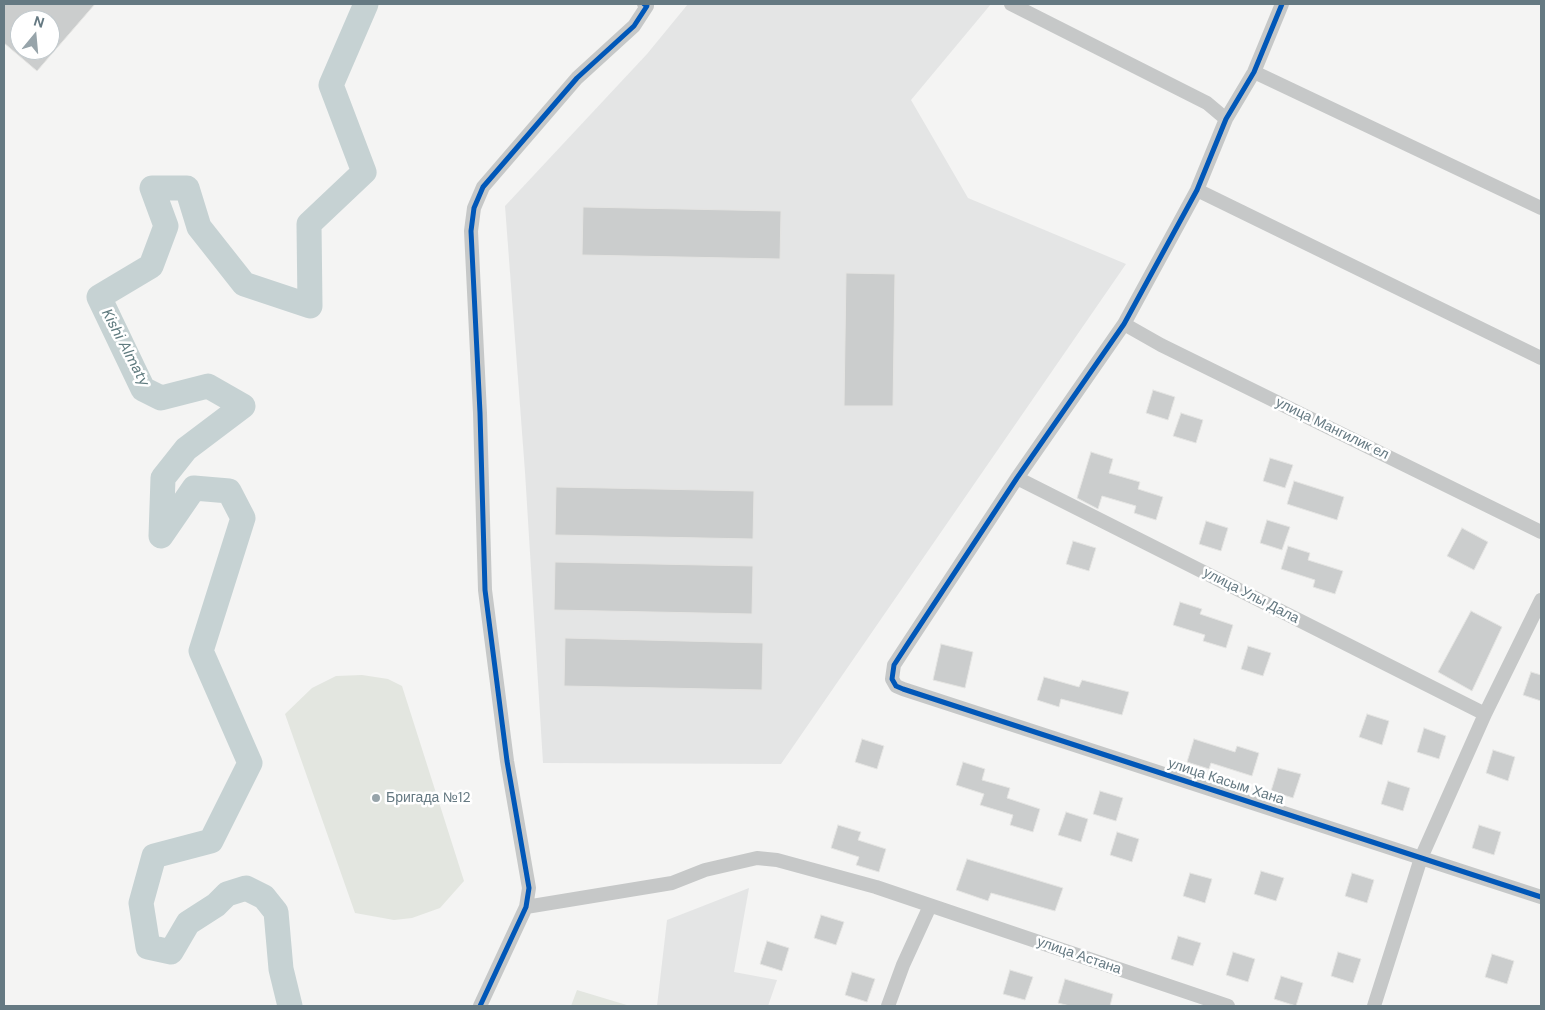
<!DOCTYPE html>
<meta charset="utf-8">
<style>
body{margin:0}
#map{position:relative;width:1545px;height:1010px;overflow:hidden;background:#f4f4f3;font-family:"DM Sans",sans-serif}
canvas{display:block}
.frame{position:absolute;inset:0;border:5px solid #657982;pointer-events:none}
.north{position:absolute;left:10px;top:10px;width:50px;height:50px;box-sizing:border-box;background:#fff;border:1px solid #c1c9cd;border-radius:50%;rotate:17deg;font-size:14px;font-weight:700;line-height:20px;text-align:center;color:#657982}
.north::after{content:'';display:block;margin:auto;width:18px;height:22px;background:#97a4aa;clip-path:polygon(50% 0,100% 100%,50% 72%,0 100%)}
</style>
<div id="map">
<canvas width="1545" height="1010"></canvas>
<div class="frame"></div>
<div class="north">N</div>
</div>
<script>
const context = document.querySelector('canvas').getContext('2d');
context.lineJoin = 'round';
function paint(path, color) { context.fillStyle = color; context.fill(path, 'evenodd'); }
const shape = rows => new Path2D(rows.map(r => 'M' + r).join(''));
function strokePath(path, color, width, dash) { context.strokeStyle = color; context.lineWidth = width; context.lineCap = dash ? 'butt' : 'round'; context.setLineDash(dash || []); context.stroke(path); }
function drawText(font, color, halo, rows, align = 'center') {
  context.font = font + ' "DM Sans",sans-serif'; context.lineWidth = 5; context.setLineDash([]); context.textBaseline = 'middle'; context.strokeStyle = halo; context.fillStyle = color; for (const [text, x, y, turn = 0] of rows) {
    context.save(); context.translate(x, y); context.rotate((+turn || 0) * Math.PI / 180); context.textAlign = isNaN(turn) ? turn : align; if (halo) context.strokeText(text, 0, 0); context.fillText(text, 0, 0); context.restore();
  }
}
paint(shape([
 [688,4,991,4,911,100,968,198,1126,264,781,764,543,763,525,472,505,206,647,54],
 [749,888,734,972,777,980,768,1006,657,1006,667,920]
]), '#e4e5e5');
paint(shape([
 [362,675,388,679,402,686,464,881,440,908,412,918,394,920,355,913,285,714,312,688,336,676],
 [577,990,630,1006,571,1006]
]), '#e3e6e0');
strokePath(shape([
 [290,1006,281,969,276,912,264,897,246,888,227,894,216,905,188,923,171,952,148,947,141,903,154,856,211,841,250,763,201,651,243,518,229,491,194,488,161,536,163,478,186,449,243,406,208,386,161,398,143,389,99,297,151,266,166,226,152,188,187,188,199,227,244,284,310,306,309,224,364,172,331,85,366,4]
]), '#c6d2d3', 25);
const building = shape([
 [4,4,95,4,37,71,4,43,4,4],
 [20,20,50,20,50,50,20,50,20,20],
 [583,207,781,211,780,259,582,255,583,207],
 [846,273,895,274,893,406,844,406,846,273],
 [1153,390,1175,397,1168,420,1146,413,1153,390],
 [1181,413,1203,420,1196,443,1173,436,1181,413],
 [1091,452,1113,459,1109,473,1140,482,1138,489,1163,497,1156,520,1134,513,1136,506,1102,496,1098,509,1077,498,1091,452],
 [1270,458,1293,465,1285,488,1263,481,1270,458],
 [1294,481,1344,497,1337,520,1287,504,1294,481],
 [556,487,754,491,753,539,555,535,556,487],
 [1267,520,1290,527,1282,550,1260,543,1267,520],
 [1206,521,1228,528,1221,551,1199,544,1206,521],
 [1462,528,1488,542,1474,570,1447,556,1462,528],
 [1073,541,1096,548,1089,571,1066,564,1073,541],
 [1288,546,1310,553,1308,560,1343,571,1335,594,1313,587,1315,580,1281,569,1288,546],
 [555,562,753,566,752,614,554,610,555,562],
 [1180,602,1202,609,1200,614,1233,625,1226,648,1203,641,1205,635,1173,625,1180,602],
 [1471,611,1502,627,1472,691,1438,672,1471,611],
 [565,638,763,643,762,690,564,686,565,638],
 [941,644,973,652,965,688,933,680,941,644],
 [1248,646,1271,653,1263,676,1241,669,1248,646],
 [1531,672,1541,675,1541,701,1523,695,1531,672],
 [1044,677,1079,687,1082,680,1129,692,1122,715,1061,699,1059,707,1037,700,1044,677],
 [1367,714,1389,721,1382,745,1359,737,1367,714],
 [1424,728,1446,736,1439,759,1417,752,1424,728],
 [862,739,884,746,877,769,855,762,862,739],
 [1194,739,1235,752,1237,746,1259,753,1252,776,1211,763,1209,769,1187,762,1194,739],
 [1493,750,1515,757,1508,781,1486,773,1493,750],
 [963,762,985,769,982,780,1010,788,1007,798,1040,809,1033,832,1010,825,1013,815,980,805,984,794,956,785,963,762],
 [1278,768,1301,774,1293,798,1271,791,1278,768],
 [1388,781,1410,788,1403,811,1381,804,1388,781],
 [1100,791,1123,798,1116,821,1093,814,1100,791],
 [1066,812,1088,819,1081,842,1058,835,1066,812],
 [838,825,861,832,858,840,886,849,879,872,856,865,859,857,831,848,838,825],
 [1479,825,1501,832,1494,855,1472,848,1479,825],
 [1117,832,1139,839,1132,862,1110,855,1117,832],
 [967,859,1063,888,1055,911,991,893,988,901,956,890,967,859],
 [1261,871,1284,878,1276,901,1254,894,1261,871],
 [1190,873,1212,879,1205,903,1183,896,1190,873],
 [1352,873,1374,880,1367,903,1345,896,1352,873],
 [821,915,844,922,836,945,814,938,821,915],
 [1178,936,1201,943,1193,966,1171,959,1178,936],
 [767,941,789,948,782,971,760,964,767,941],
 [1233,952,1255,959,1248,982,1226,975,1233,952],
 [1338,952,1361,959,1353,983,1331,976,1338,952],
 [1492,954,1514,961,1507,984,1485,977,1492,954],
 [1010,970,1033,977,1025,1000,1003,994,1010,970],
 [852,972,875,979,867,1002,845,995,852,972],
 [1281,976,1303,983,1296,1006,1274,999,1281,976],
 [1065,979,1113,994,1110,1006,1070,1006,1058,1003,1065,979]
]);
paint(building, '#cbcdcd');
strokePath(building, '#e4e4e2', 1);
strokePath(shape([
 [1011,4,1207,103,1226,119],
 [1282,4,1254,72,1226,119,1197,190,1124,324,1017,478,907,645,894,665,892,679,896,686,903,689,1541,897],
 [1254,72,1541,208],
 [1197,190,1541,358],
 [1124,324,1161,345,1541,532],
 [1017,478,1485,714],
 [526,907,672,883,705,870,757,858,777,860,876,887,1228,1006],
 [480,1006,526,907,529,888,507,761,485,590,480,413,471,231,474,208,483,187,577,78,634,26,647,6,644,4],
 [888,1006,903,965,930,906],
 [1374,1006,1421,858,1485,714,1541,600]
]), '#c6c8c8', 14);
strokePath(shape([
 [1282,4,1254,72,1226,119,1197,190,1124,324,1017,478,907,645,894,665,892,679,896,686,903,689,1541,897],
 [480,1006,526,907,529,888,507,761,485,590,480,413,471,231,474,208,483,187,577,78,634,26,647,6,644,4]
]), '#0057b8', 5);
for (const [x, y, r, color] of [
 [376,798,5,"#97a4aa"]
]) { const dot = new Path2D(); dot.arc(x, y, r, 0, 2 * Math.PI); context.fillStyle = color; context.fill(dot); strokePath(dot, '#fff', 2); }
drawText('14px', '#657982', '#fff', [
 ["улица Мангилик ел",1332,429,26],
 ["улица Улы Дала",1251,596,27],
 ["улица Касым Хана",1226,782,18],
 ["улица Астана",1079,956,19]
]);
drawText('14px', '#657982', '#fff', [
 ["Бригада №12",386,798]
], 'left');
drawText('italic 15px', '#607b7f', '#fff', [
 ["Kіshі Almaty",125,348,62]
]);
</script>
